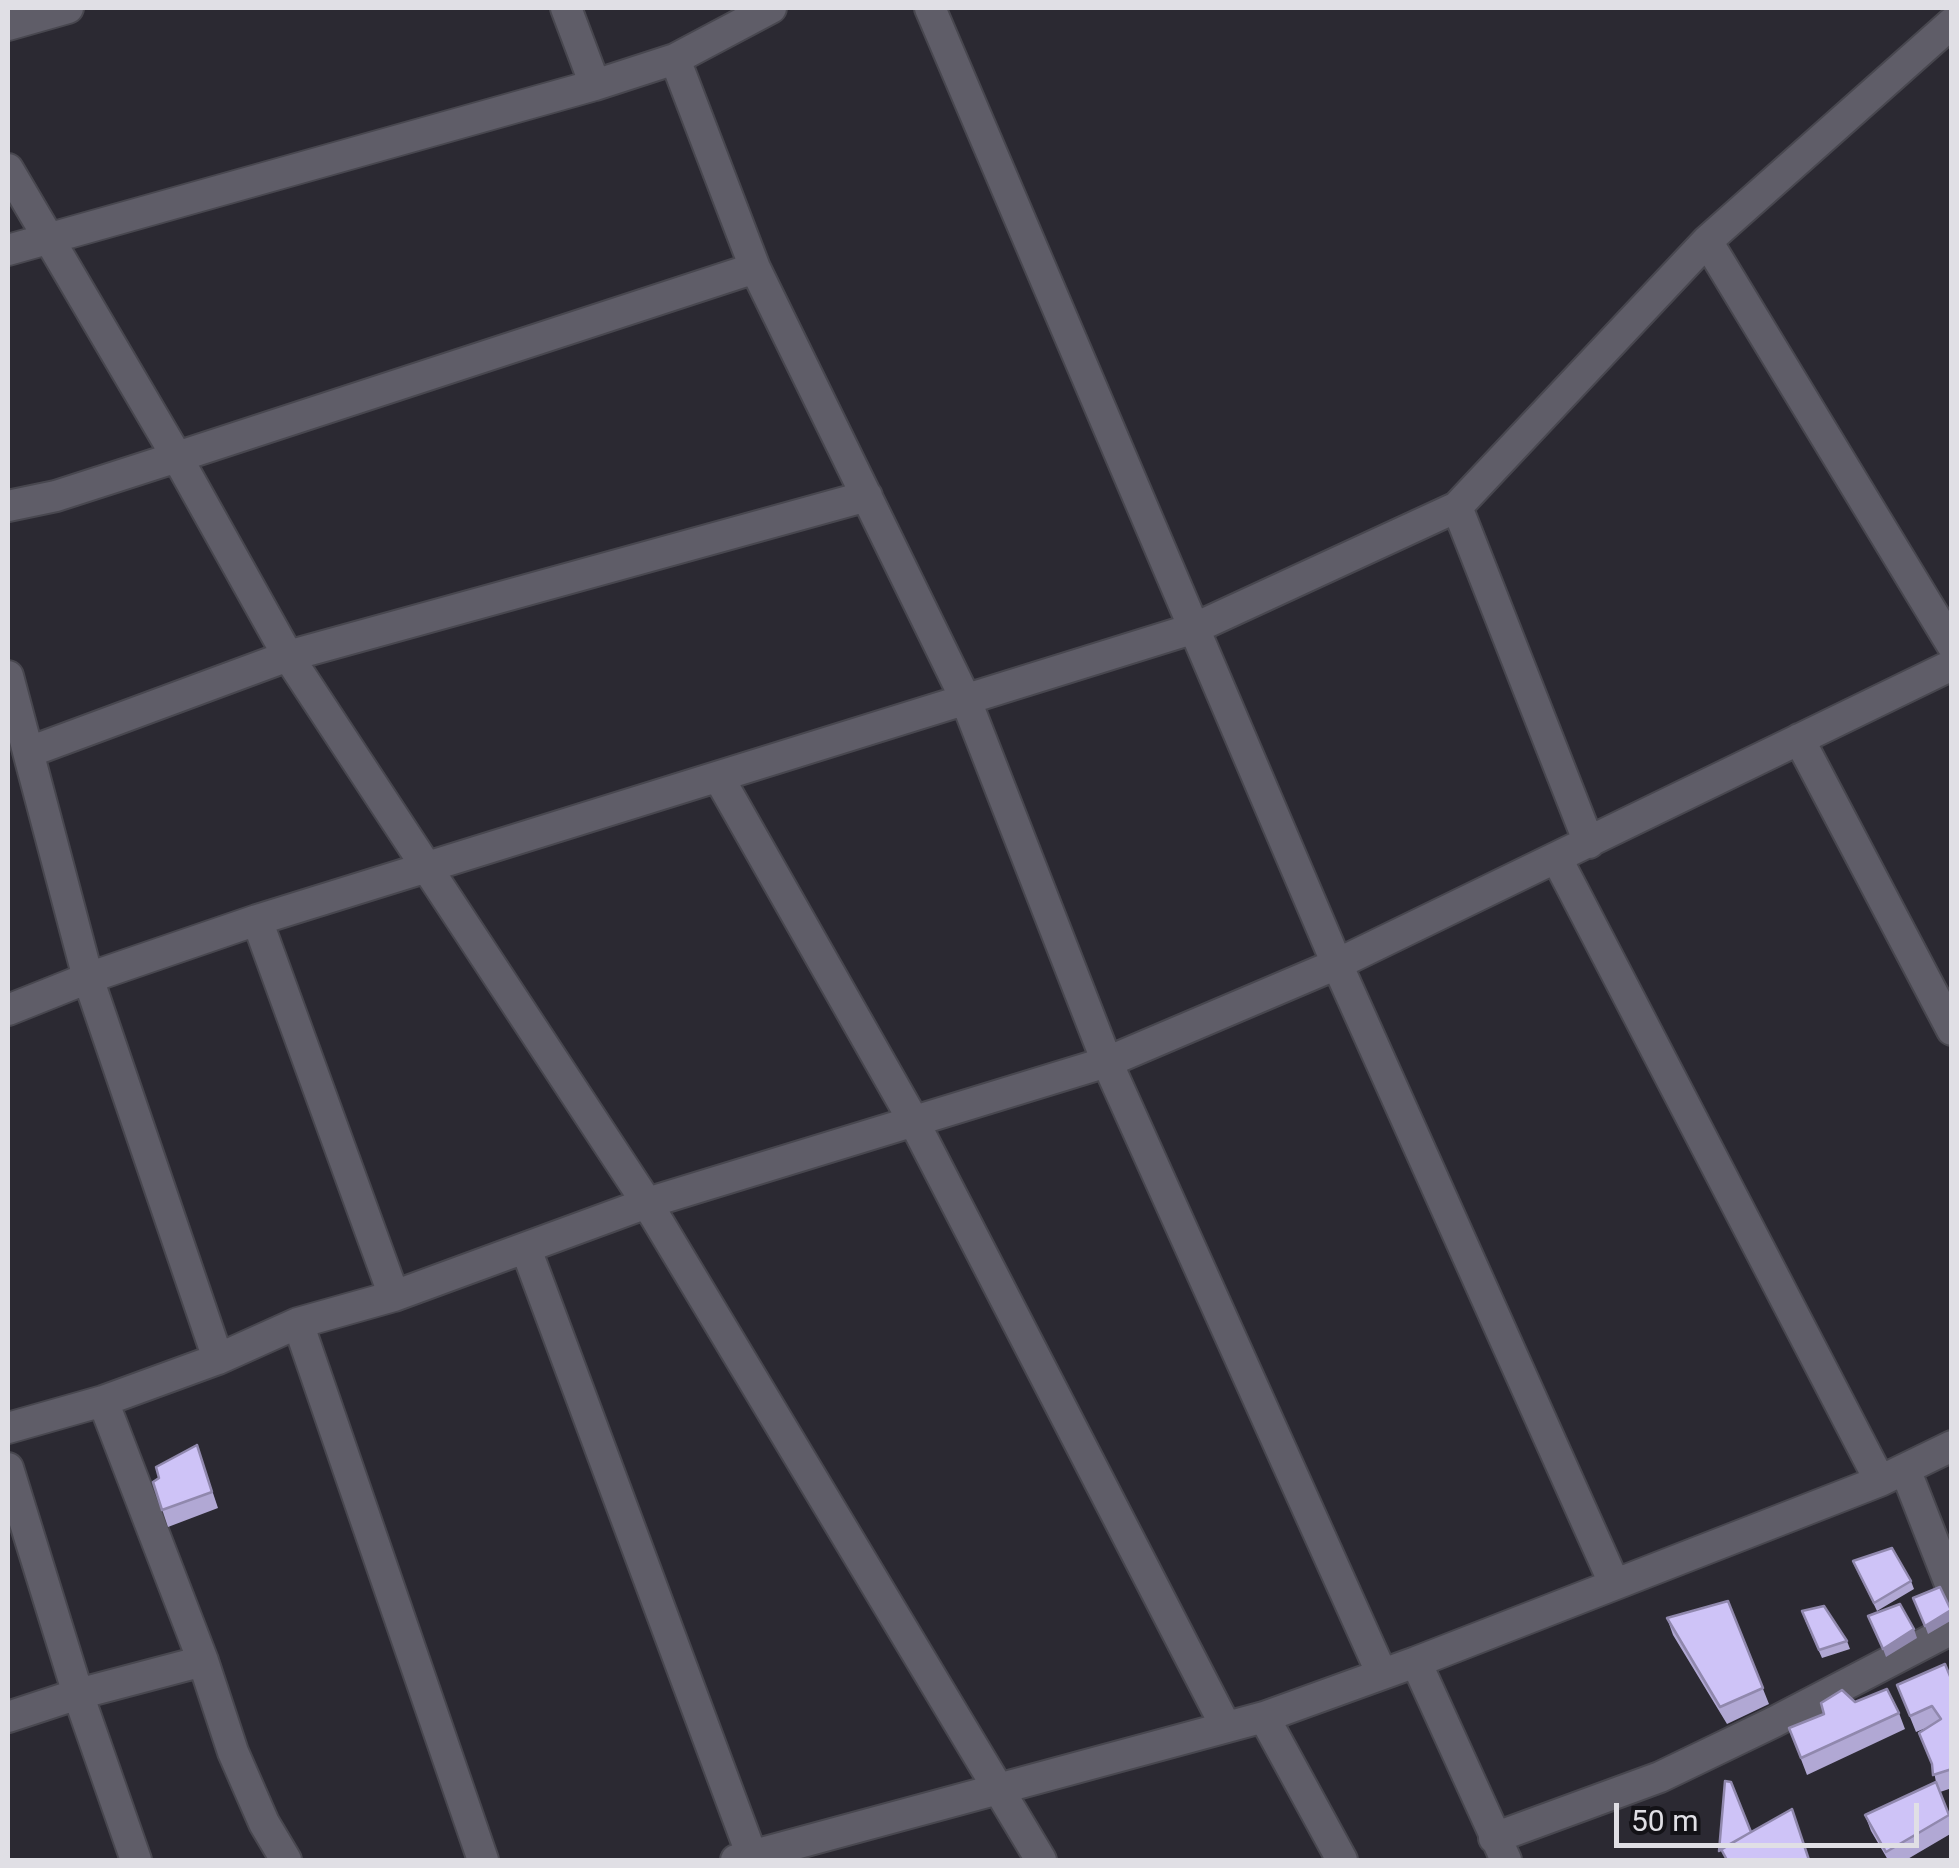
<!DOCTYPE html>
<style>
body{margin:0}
#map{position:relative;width:1959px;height:1868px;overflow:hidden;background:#2b2932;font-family:Roboto,sans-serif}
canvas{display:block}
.frame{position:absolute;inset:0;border:10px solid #e0dfe5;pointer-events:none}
.scale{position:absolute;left:1614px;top:1803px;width:305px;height:45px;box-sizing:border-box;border:5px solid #e0dfe5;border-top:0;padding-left:12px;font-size:30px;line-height:35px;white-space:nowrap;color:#e0dfe5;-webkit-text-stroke:8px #131217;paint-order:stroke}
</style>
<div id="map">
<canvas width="1959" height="1868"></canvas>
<div class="frame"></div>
<div class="scale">50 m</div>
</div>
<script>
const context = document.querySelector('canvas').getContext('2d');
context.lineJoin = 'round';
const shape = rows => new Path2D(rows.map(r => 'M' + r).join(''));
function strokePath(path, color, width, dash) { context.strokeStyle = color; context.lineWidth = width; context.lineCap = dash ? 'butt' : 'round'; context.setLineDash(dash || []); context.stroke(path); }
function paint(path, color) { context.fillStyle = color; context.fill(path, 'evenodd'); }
const minor = shape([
 [566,8,595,85],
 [930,8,1337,964,1614,1583],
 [8,25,68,8],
 [675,59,755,268,965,698,1107,1062,1381,1672],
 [8,169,177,457,288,656,647,1203,1041,1860],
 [1707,241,1952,645],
 [8,250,595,85,675,59,771,8],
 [8,506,56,496,177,457,755,268],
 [1457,507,1589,843],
 [8,676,88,978,218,1359],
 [1799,739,1952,1030],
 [29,752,288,656,867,496],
 [719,778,913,1120,1226,1727],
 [1557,859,1880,1481],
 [257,920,394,1296],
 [8,1010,88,978,257,920,1195,628,1457,507,1707,241,1952,23],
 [526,1249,752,1856],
 [298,1323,483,1860],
 [103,1401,203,1661,233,1752,264,1823,286,1860],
 [8,1428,103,1401,218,1359,298,1323,394,1296,647,1203,1107,1062,1337,964,1952,665],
 [8,1468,78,1694,136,1860],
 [1905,1469,1952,1589],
 [1416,1662,1506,1860],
 [8,1717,78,1694,203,1661],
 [1264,1717,1342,1860],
 [1494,1838,1660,1777,1774,1722,1952,1629],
 [736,1860,1264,1717,1416,1662,1880,1481,1952,1446]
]);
strokePath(minor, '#48474f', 34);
strokePath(minor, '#5f5d68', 30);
paint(shape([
 [197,1445,218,1508,168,1527,153,1482],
 [1853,1561,1911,1581,1914,1589,1877,1611],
 [1728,1601,1769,1704,1727,1724,1673,1635,1667,1618],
 [1805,1620,1847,1641,1850,1649,1822,1658],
 [1952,1681,1952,1788,1940,1792,1952,1823,1952,1833,1906,1860,1888,1860,1871,1831,1865,1815,1936,1782,1933,1767,1919,1733,1931,1726,1916,1732,1897,1685],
 [1855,1702,1899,1713,1905,1729,1807,1775,1789,1728]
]), '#b1a8d4');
paint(shape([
 [1951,1610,1952,1620,1928,1634,1925,1626],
 [1914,1629,1917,1638,1886,1657,1883,1649]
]), '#9088ad');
const building = shape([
 [197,1445,212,1492,162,1510,153,1482,159,1478,156,1467,197,1445],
 [1892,1548,1911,1581,1874,1603,1853,1561,1892,1548],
 [1940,1587,1951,1610,1925,1626,1913,1598,1940,1587],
 [1728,1601,1763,1688,1720,1707,1667,1618,1728,1601],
 [1900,1604,1914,1629,1883,1649,1868,1616,1900,1604],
 [1824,1606,1847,1641,1819,1650,1802,1611,1824,1606],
 [1945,1664,1952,1681,1952,1769,1933,1775,1932,1764,1919,1733,1941,1719,1932,1706,1910,1716,1897,1685,1945,1664],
 [1887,1689,1899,1713,1801,1758,1789,1728,1824,1714,1821,1703,1842,1690,1855,1702,1887,1689],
 [1725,1781,1731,1782,1751,1832,1719,1851,1725,1781],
 [1936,1782,1949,1815,1886,1852,1865,1815,1936,1782],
 [1792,1809,1809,1860,1727,1860,1721,1849,1792,1809]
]);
paint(building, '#cec3f7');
strokePath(building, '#9088ad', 2.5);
</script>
